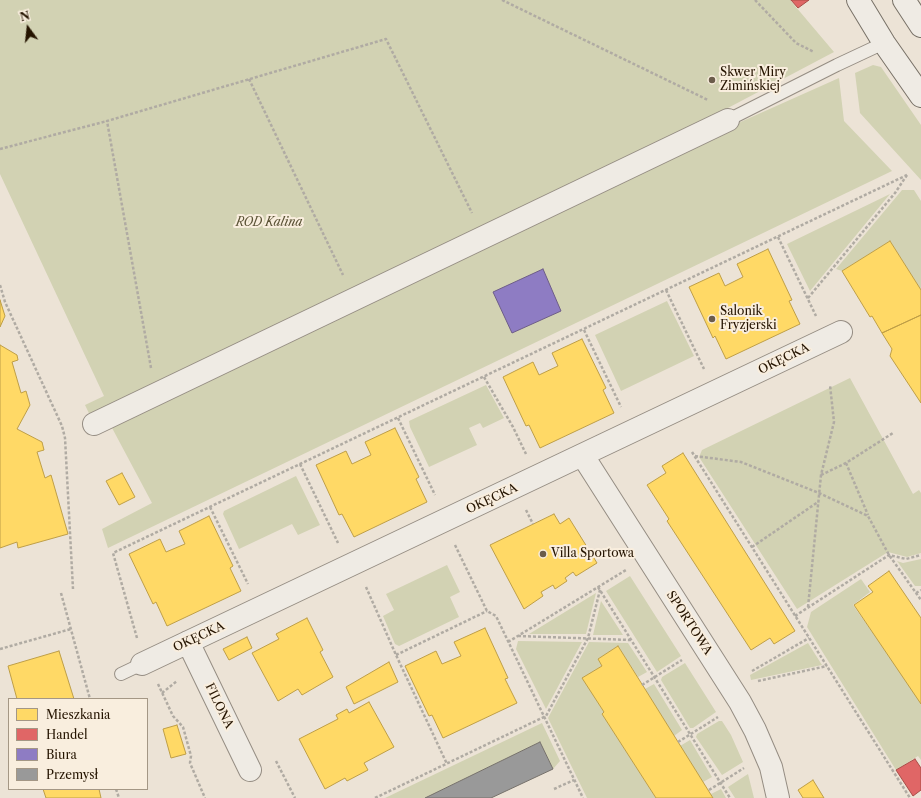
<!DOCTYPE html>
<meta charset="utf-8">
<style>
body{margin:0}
#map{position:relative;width:921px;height:798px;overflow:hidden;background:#ece3d6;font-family:"Libre Caslon Text",serif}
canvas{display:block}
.legend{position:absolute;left:8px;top:698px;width:140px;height:92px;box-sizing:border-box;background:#f9eede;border:1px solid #a49785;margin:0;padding:5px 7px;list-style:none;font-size:12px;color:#251400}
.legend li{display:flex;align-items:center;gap:8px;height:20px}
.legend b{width:20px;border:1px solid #a49785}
.north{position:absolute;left:8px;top:8px;width:40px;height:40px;-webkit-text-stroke:3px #f9eede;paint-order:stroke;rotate:345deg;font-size:11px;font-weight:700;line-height:16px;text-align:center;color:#251400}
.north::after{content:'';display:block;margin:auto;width:14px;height:18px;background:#251400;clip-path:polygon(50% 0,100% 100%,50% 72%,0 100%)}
</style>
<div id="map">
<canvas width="921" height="798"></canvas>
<ul class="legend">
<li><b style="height:11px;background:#ffd966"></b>Mieszkania</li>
<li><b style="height:11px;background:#e06666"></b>Handel</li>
<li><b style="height:11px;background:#8e7cc3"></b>Biura</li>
<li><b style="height:11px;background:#999"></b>Przemysł</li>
</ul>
<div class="north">N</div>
</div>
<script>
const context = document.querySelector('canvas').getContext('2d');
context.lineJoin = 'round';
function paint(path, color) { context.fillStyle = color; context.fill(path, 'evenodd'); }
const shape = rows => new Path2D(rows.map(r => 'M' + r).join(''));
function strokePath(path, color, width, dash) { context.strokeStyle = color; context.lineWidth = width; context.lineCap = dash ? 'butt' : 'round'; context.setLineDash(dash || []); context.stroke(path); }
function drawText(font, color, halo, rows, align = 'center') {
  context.font = font + ' "Libre Caslon Text",serif'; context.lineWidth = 4; context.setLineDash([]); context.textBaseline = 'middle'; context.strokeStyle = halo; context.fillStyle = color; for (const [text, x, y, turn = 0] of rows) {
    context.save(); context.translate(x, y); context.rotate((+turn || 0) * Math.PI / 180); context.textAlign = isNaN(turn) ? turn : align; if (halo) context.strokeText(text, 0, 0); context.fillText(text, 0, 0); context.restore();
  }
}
paint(shape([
 [0,0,790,0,834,52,726,109,720,116,736,124,839,78,844,121,892,171,108,548,102,529,152,503,111,426,98,432,85,405,104,396,0,174],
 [873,65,881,67,921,125,921,180,860,113,855,73],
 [902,190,914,190,921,201,921,290,890,241,842,271,836,269],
 [890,194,810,291,787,244],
 [667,301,694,356,621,391,595,335],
 [850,378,913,494,919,490,921,493,921,553,907,557,888,552,797,609,699,457,702,450],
 [486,385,504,418,483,428,480,423,469,428,477,445,429,467,410,427,409,421],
 [296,476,320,525,298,535,292,524,239,549,223,514,224,511],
 [921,559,921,586,915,586,897,561,903,563],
 [447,565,460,592,450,597,459,617,399,646,395,644,383,616,394,610,386,594],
 [630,576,681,656,657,672,606,591],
 [861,579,870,592,853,605,921,701,921,760,918,756,896,770,807,627,811,612],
 [596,593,586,634,529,634],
 [601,601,623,635,593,635],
 [518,641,582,642,546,709,516,649],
 [589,642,628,643,647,672,638,677,618,646,598,659,602,666,583,678,604,712,602,714,656,798,587,798,548,718],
 [808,643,822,665,751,680,750,675],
 [685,663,716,712,693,728,690,728,661,680,662,677],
 [654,684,682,730,674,736,645,689],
 [719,721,722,721,731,735,743,762,722,775,696,737,697,734],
 [542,723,560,761,553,769,540,742,425,798,385,798],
 [690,740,712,777,703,782,680,746],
 [748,774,754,798,735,798,728,787],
 [721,789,726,798,713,798,711,794]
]), '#d2d2b3');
const homes = shape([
 [890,241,921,290,921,315,882,333,872,316,870,317,842,271,890,241],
 [768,249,792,300,789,301,800,324,726,359,715,336,713,338,689,287,719,273,725,286,743,277,737,264,768,249],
 [0,300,5,316,0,327,0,300],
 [921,315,921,403,890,356,892,349,882,333,921,315],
 [582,339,606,388,603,390,614,413,540,448,529,425,526,426,503,377,533,362,539,375,558,366,552,353,582,339],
 [0,345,17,355,18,360,12,362,21,393,26,391,30,405,17,429,42,442,44,450,37,452,45,478,51,475,68,534,18,548,17,542,0,548,0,345],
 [395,428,419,477,416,479,427,502,354,537,342,514,339,515,316,465,346,451,352,464,371,455,365,442,395,428],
 [683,453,795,631,774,644,770,638,751,650,667,521,669,519,647,485,666,473,662,466,683,453],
 [122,473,135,497,119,505,106,481,122,473],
 [554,514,560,524,569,518,597,563,576,576,573,572,565,578,567,581,555,589,553,585,541,592,543,596,524,609,490,545,554,514],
 [209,516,233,566,230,568,241,591,167,626,156,602,153,604,129,554,160,539,166,552,185,544,179,531,209,516],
 [889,571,921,618,921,704,854,605,873,592,868,586,889,571],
 [307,618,323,650,320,652,333,677,302,695,298,689,278,701,252,653,279,639,276,634,307,618],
 [485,628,508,678,505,679,517,703,443,738,432,715,429,716,405,666,436,651,442,664,461,656,454,642,485,628],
 [247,637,252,648,229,660,223,649,247,637],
 [618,646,645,689,713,798,656,798,602,714,604,712,582,678,602,666,598,659,618,646],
 [59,651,74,699,17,699,8,666,59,651],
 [389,662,398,682,354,704,346,687,389,662],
 [369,702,394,747,364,763,368,770,347,781,345,778,325,789,299,739,338,719,336,715,347,709,349,713,369,702],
 [177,725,186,754,171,758,163,729,177,725],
 [813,780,824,798,803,798,798,790,813,780],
 [43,789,99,789,101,798,46,798,43,789]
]);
paint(homes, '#ffd966');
strokePath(homes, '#be9e47', 1);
const shops = shape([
 [791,0,809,0,798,8,791,0],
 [915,759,921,768,921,790,913,796,896,770,915,759]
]);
paint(shops, '#e06666');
strokePath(shops, '#a84d47', 1);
const offices = shape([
 [543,269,561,311,512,333,493,292,543,269]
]);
paint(offices, '#8e7cc3');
strokePath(offices, '#6e5d88', 1);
const industry = shape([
 [540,742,553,769,491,798,425,798,540,742]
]);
paint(industry, '#999');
strokePath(industry, '#76716b', 1);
const lane = shape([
 [728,120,837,65,884,43],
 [121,674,142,664]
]);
const street = shape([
 [94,424,728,120],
 [583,456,740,702,755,730,771,767,778,798],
 [188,642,250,770],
 [142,664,841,332]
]);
const secondary = shape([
 [858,0,884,43,921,96],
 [904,0,921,26]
]);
strokePath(lane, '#958d83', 14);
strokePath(street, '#958d83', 24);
strokePath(secondary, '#787167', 24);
strokePath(shape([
 [502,0,708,100],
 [755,0,796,43,814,52],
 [249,79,343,275],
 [0,149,107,121],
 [778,237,816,316],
 [0,285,5,302,62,426,65,438,73,589],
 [666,290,704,369],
 [808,298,895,193,907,175],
 [584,330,621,407],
 [151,368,107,121,386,39,472,213],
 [484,377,513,427,526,454],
 [398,418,435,495],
 [692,452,910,798],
 [695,456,741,462,819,493,868,516,889,555,921,600],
 [846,463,868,515],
 [300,464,338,543],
 [821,475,846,463,893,433],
 [210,507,248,584],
 [526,510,533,524],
 [455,545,487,611,496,616,583,798],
 [752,547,818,502],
 [366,587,396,655,447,764],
 [598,587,730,798],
 [61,593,90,699],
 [916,593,921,590],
 [808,607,821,475,834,422,830,385],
 [795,616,889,555,906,559,921,555],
 [518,636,631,640],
 [137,638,113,553,907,175],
 [508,642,626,570],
 [0,649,71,629],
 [396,655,487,611],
 [752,671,809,638],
 [758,681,827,666],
 [158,684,173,716,183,727,191,756,190,763,205,798],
 [642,685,682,660],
 [162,693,177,681],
 [678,742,718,717],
 [276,761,295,798],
 [116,789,119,798],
 [554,789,574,780],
 [709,790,744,768],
 [375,798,546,716,588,638,600,590]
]), '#b0aba3', 2.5, [3, 2]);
strokePath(lane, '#efebe4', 12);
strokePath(street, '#efebe4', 22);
strokePath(secondary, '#efebe4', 22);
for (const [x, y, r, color] of [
 [712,80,4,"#6b5c4b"],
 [712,319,4,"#6b5c4b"],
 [543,554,4,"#6b5c4b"]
]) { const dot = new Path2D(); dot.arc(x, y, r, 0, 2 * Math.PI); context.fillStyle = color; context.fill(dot); strokePath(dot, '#f9eede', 1.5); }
drawText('12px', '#251400', '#f9eede', [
 ["Skwer Miry",720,73],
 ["Zimińskiej",720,87],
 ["Salonik",720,312],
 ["Fryzjerski",720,326],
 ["Villa Sportowa",551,554]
], 'left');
drawText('italic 12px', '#5a5235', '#f9eede', [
 ["ROD Kalina",269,223]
]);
drawText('12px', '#251400', '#f9eede', [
 ["OKĘCKA",784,359,-26],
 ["OKĘCKA",492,499,-25],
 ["SPORTOWA",689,623,57],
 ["OKĘCKA",199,637,-25],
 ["FILONA",219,706,64]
]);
</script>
